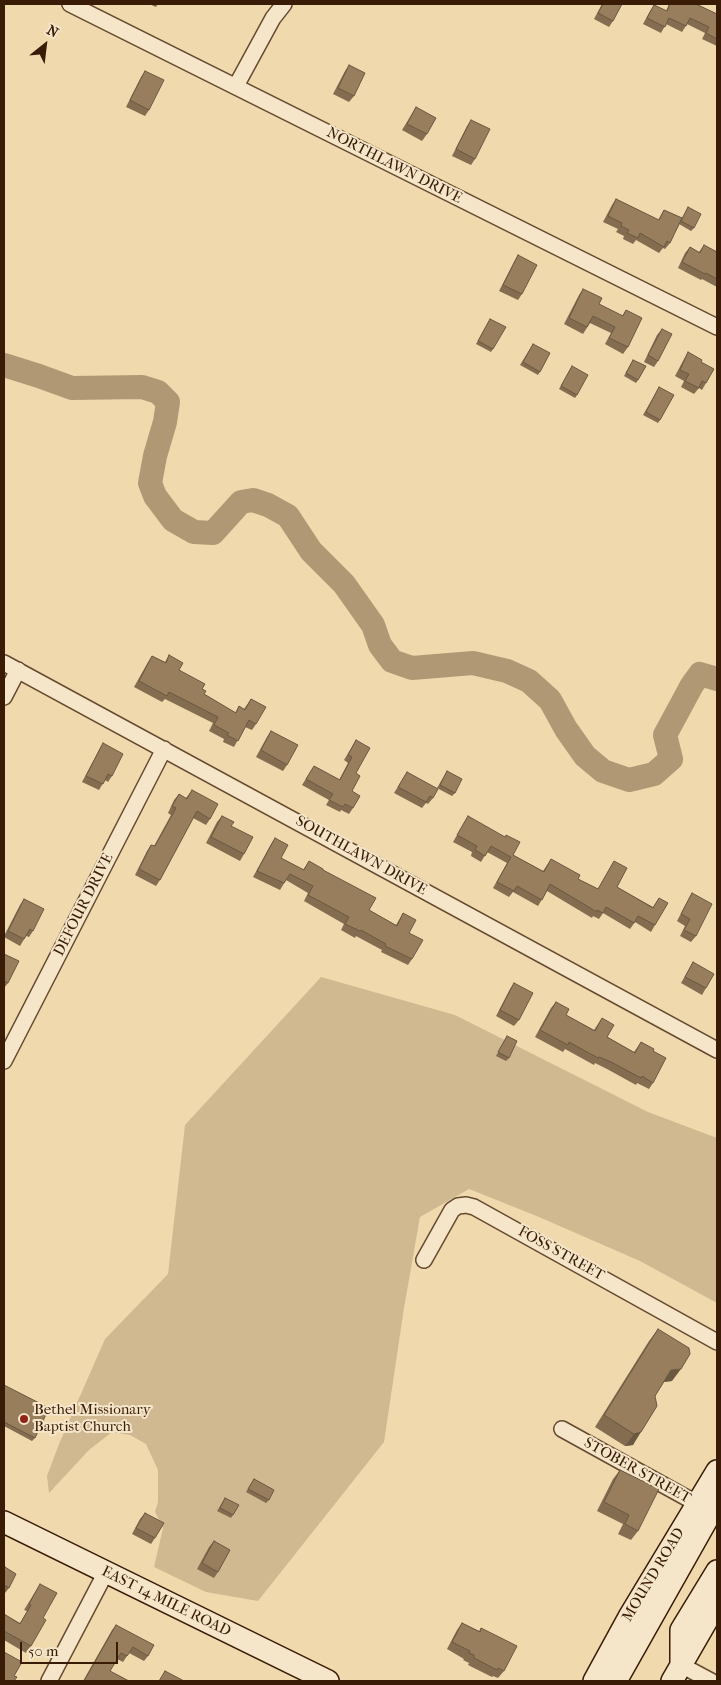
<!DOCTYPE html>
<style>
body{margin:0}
#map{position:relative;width:721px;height:1685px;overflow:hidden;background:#efd9ad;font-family:"IM FELL French Canon",serif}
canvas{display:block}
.frame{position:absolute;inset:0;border:5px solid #391b06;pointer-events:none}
.north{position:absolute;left:20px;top:20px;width:50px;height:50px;-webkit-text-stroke:4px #f5e6ca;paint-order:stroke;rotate:29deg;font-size:14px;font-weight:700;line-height:20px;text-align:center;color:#391b06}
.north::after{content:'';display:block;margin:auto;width:18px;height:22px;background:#391b06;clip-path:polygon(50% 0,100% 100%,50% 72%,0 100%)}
.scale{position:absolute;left:20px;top:1642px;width:98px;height:22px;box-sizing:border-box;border:2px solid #391b06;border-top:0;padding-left:6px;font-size:15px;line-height:18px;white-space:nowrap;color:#391b06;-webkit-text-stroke:4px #f5e6ca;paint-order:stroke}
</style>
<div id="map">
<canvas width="721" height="1685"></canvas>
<div class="frame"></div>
<div class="north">N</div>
<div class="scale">50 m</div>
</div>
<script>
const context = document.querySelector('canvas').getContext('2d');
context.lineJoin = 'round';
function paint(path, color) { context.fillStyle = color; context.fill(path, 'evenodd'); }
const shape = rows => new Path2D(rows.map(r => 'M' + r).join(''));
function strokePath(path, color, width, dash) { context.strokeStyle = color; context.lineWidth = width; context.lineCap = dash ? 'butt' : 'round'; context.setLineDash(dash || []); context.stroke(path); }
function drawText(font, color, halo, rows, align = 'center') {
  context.font = font + ' "IM FELL French Canon",serif'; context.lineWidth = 4; context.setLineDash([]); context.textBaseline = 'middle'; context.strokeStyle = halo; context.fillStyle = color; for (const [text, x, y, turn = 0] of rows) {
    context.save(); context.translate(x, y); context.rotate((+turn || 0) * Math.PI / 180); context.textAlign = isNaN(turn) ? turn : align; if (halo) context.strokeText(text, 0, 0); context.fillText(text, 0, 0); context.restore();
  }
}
paint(shape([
 [321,977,455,1015,648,1112,717,1138,717,1303,640,1261,539,1217,469,1189,420,1217,404,1308,384,1442,258,1601,206,1592,154,1567,163,1528,155,1512,158,1502,158,1470,146,1444,130,1435,112,1432,89,1450,49,1493,47,1476,59,1444,105,1339,168,1274,185,1125]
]), '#d0b991');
strokePath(shape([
 [4,365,39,376,72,388,142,387,158,392,168,402,165,422,155,456,150,483,155,496,173,520,194,532,213,533,241,502,253,500,268,505,288,516,311,551,344,584,373,625,380,645,392,661,412,668,473,663,507,671,529,681,550,700,566,729,585,756,603,771,629,780,654,774,671,759,665,735,692,685,700,674,717,679]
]), '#b19874', 24);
const minor = shape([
 [70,4,717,327],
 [236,86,273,18,284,4],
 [4,663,717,1050],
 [4,697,18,670],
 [4,1061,164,749],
 [424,1260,452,1210,458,1206,466,1205,474,1207,717,1342],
 [562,1429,705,1508],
 [681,1665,711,1681],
 [49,1681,106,1572]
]);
const secondary = shape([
 [4,1522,328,1681],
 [681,1665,681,1630,717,1571],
 [594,1681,629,1617,717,1471],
 [616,1681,717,1502],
 [672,1681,717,1603]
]);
strokePath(minor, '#664a30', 18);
strokePath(secondary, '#391b06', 24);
strokePath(minor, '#f5e6ca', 15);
strokePath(secondary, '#f5e6ca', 21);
paint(shape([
 [149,4,158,4,156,7],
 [602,4,622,4,613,21,609,27,594,19],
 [669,4,696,4,717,14,717,46,702,39,705,33,687,24,682,32,666,24,661,33,643,24,650,11,654,5,666,11],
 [349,65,354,96,349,102,333,94,345,71],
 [145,71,149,110,145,116,126,107,141,77],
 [416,107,427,134,422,141,402,130],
 [471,120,475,159,471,165,452,156,467,126],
 [616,199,658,220,664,210,682,218,688,207,694,228,691,231,679,224,670,243,665,249,663,248,659,253,636,240,633,244,623,239,624,236,616,232,618,229,603,222,612,205],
 [704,245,717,252,717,287,702,279,701,280,678,268,685,253,690,247,699,252],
 [518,255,522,294,518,300,499,291,514,262],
 [583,289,599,304,622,316,626,310,628,347,623,354,605,344,611,333,590,323,583,334,564,324,579,295],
 [490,319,493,349,491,352,476,344],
 [662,329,658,361,654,367,644,362,657,335],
 [533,344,540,372,538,375,520,365],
 [688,352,701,362,706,383,702,390,699,388,694,394,681,387,684,381,675,376,684,359],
 [633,360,638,380,636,383,624,376],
 [572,366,577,395,575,398,559,389],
 [659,387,660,420,658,423,643,415],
 [169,655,179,670,202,689,204,694,235,713,239,706,244,709,251,699,256,724,252,730,245,727,234,747,223,742,224,739,209,731,213,723,165,699,162,702,134,687,148,662,152,656,165,662],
 [271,731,287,765,283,771,256,757,267,737],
 [356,740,356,773,352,791,353,808,349,814,341,810,340,812,326,805,329,800,302,785,314,766,339,780,348,763,344,760],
 [103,743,112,776,108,782,105,780,99,790,82,782,99,750],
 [447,771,455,793,452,796,437,788],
 [407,772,433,798,428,804,426,803,422,808,394,793],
 [192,790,210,819,206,825,193,818,160,880,156,886,135,875,147,851,151,845,154,846,171,815,168,813,174,800,179,794,186,798],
 [222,816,231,826,244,854,240,861,206,843,217,822],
 [468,816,513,855,543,871,551,859,578,879,598,889,614,861,617,887,653,907,659,898,655,925,651,932,635,922,630,929,603,913,599,919,593,916,592,918,547,891,538,906,513,892,509,897,493,888,507,863,487,852,481,862,471,856,472,852,453,842],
 [275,838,281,858,303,870,309,861,323,870,369,910,396,925,403,913,409,933,412,959,408,965,381,952,382,950,356,936,355,938,341,930,344,924,304,901,308,893,286,880,280,890,253,877,271,844],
 [692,893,696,936,691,942,680,936,685,926,677,921,688,900],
 [24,899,33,931,29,937,26,936,20,946,4,937,4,936,20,905],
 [4,954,8,983,4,988],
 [693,962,706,988,702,995,681,983],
 [514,983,519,1020,514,1026,496,1016,510,989],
 [556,1002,566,1015,594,1030,602,1018,607,1037,634,1052,641,1042,653,1051,653,1083,649,1089,637,1083,636,1085,607,1069,595,1063,594,1065,565,1049,563,1052,535,1037,551,1008],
 [507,1036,509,1058,506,1061,496,1056],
 [658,1329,672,1381,664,1382,655,1396,633,1445,625,1446,595,1427,649,1341],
 [4,1385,35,1438,32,1441,4,1426],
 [620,1470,638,1531,631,1540,618,1534,623,1524,597,1511,613,1479],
 [254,1479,269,1500,266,1503,246,1492],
 [225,1498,233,1515,231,1518,217,1511],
 [145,1513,155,1538,151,1544,132,1534,140,1519],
 [214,1541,218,1572,214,1578,197,1569,209,1547],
 [4,1568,9,1588,5,1593,4,1592],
 [40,1584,43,1618,31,1646,26,1653,4,1640,4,1614,20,1623,27,1611,24,1610],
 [462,1623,479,1631,481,1628,504,1671,498,1678,493,1676,492,1677,468,1665,469,1663,463,1660,464,1659,447,1649,457,1630],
 [116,1625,148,1656,144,1661,129,1653,123,1662,117,1659,110,1671,129,1681,83,1681,112,1630]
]), '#836c50');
paint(shape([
 [681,1369,672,1381,663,1382,671,1370],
 [641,1432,633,1445,625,1446,634,1434]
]), '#6a5841');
const building = shape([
 [603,4,622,4,613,21,598,13,603,4],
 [670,4,696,4,717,14,717,39,706,33,709,27,690,18,686,26,669,18,665,27,647,18,654,5,667,11,670,4],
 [349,65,365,73,354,96,338,88,349,65],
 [145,71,164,80,149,110,130,100,145,71],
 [416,107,436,118,427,134,407,124,416,107],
 [471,120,490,129,475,159,456,149,471,120],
 [616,199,659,220,664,210,682,218,670,243,667,241,664,247,640,233,638,238,627,233,629,230,621,226,622,223,608,216,616,199],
 [688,207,701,214,694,228,681,221,688,207],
 [704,245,717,252,717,279,706,273,705,274,682,262,690,247,700,253,704,245],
 [518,255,537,265,522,294,503,285,518,255],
 [583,289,602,298,599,304,623,316,626,310,642,318,628,347,609,338,615,327,593,316,587,327,569,318,583,289],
 [490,319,506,327,493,349,478,341,490,319],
 [662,329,672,334,658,361,648,355,662,329],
 [533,344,550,353,540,372,523,362,533,344],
 [688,352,702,360,701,362,714,369,706,383,702,381,699,388,685,381,689,374,680,370,688,352],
 [633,360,646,366,638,380,626,373,633,360],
 [572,366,588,375,577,395,561,386,572,366],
 [659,387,674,395,660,420,646,412,659,387],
 [169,655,183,663,179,670,205,684,202,689,206,691,204,694,236,713,239,706,245,710,251,699,266,707,256,724,249,720,238,741,227,735,229,733,214,725,218,717,169,692,167,696,139,681,152,656,166,663,169,655],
 [271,731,298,745,287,765,261,750,271,731],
 [356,740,370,748,356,773,360,776,352,791,360,796,353,808,345,804,343,807,329,800,333,794,306,779,314,766,340,780,352,757,348,755,356,740],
 [103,743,123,754,112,776,108,774,103,784,86,776,103,743],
 [447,771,462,779,455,793,440,785,447,771],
 [407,772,438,789,433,798,430,796,426,802,398,787,407,772],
 [192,790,218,804,210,819,197,811,160,880,139,869,151,845,155,846,176,808,172,806,179,794,187,799,192,790],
 [222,816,234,822,231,826,253,837,244,854,211,837,222,816],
 [468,816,505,837,506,835,520,842,513,855,544,872,551,859,580,875,578,879,598,889,614,861,627,868,617,887,653,908,659,898,668,903,655,925,638,916,634,923,606,907,603,913,597,910,597,912,550,884,542,900,517,886,514,891,497,882,511,857,491,846,485,856,475,850,477,846,457,835,468,816],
 [275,838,288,845,281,858,304,870,309,861,323,869,323,870,376,898,369,910,397,926,403,913,416,920,409,933,423,940,412,959,385,946,386,944,361,930,360,931,345,924,349,917,308,895,313,886,290,874,284,883,257,871,275,838],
 [692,893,712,904,696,936,684,930,690,919,681,914,692,893],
 [24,899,44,909,33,931,30,929,24,939,8,931,24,899],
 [4,954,19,961,8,983,4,981,4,954],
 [693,962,714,974,706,988,685,977,693,962],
 [514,983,533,993,519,1020,500,1010,514,983],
 [556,1002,569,1009,566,1015,595,1031,602,1018,614,1025,607,1037,635,1053,641,1042,654,1049,653,1051,666,1058,653,1083,642,1076,641,1078,611,1062,599,1057,598,1058,569,1042,568,1045,540,1030,556,1002],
 [507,1036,517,1041,509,1058,498,1052,507,1036],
 [658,1329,689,1348,690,1354,681,1369,671,1370,655,1396,657,1406,641,1432,634,1434,604,1415,658,1329],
 [4,1385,49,1408,35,1438,4,1422,4,1385],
 [620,1470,659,1489,638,1531,625,1524,629,1515,604,1502,620,1470],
 [254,1479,274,1490,269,1500,248,1489,254,1479],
 [225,1498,239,1505,233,1515,220,1508,225,1498],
 [145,1513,164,1523,155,1538,136,1528,145,1513],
 [214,1541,230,1550,218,1572,202,1563,214,1541],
 [5,1567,16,1574,9,1588,4,1585,4,1569,5,1567],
 [40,1584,57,1593,43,1618,46,1620,31,1646,4,1631,4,1614,20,1624,31,1605,29,1604,40,1584],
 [462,1623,480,1632,481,1628,517,1646,504,1671,498,1668,497,1670,474,1658,474,1655,469,1653,470,1651,452,1642,462,1623],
 [116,1625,154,1645,148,1656,133,1647,127,1656,121,1653,110,1671,129,1681,84,1681,116,1625],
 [4,1652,22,1662,14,1676,17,1677,14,1681,4,1681,4,1652],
 [165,1671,184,1681,159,1681,165,1671]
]);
paint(building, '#987e5d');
strokePath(building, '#6a5841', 1);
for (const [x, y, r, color] of [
 [24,1419,5,"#8f2418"]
]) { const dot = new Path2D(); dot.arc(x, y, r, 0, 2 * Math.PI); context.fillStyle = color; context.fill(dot); strokePath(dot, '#f5e6ca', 2); }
drawText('15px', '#391b06', '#f5e6ca', [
 ["NORTHLAWN DRIVE",394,166,27],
 ["SOUTHLAWN DRIVE",361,856,29],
 ["DEFOUR DRIVE",84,905,-63],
 ["FOSS STREET",561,1254,29],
 ["STOBER STREET",637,1471,29],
 ["MOUND ROAD",654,1575,-59],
 ["EAST 14 MILE ROAD",166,1602,26]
]);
drawText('15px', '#391b06', '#f5e6ca', [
 ["Bethel Missionary",34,1410],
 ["Baptist Church",34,1427]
], 'left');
</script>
